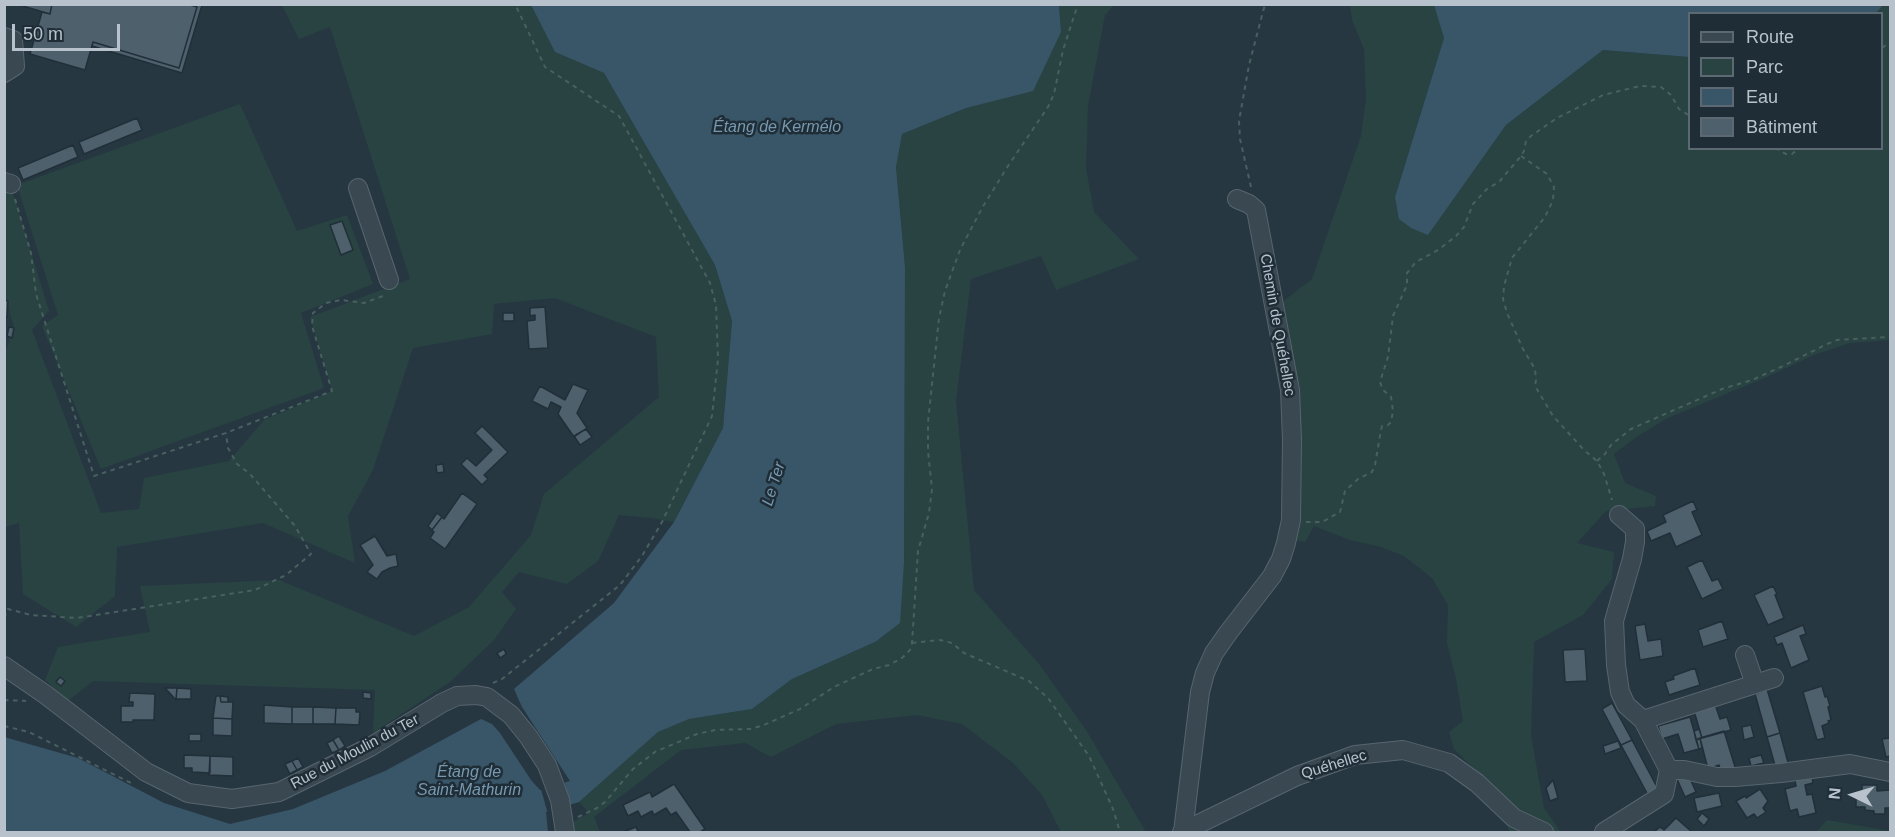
<!DOCTYPE html>
<meta charset="utf-8">
<style>
body{margin:0}
#map{position:relative;width:1895px;height:837px;overflow:hidden;background:#263742;font-family:Arial,sans-serif}
canvas{display:block}
.frame{position:absolute;inset:0;border:6px solid #b7c2cc;pointer-events:none}
.legend{position:absolute;left:1688px;top:12px;width:195px;height:138px;box-sizing:border-box;background:#1f2d37;border:2px solid #5c6973;margin:0;padding:8px 10px;list-style:none;font-size:18px;color:#b7c2cc}
.legend li{display:flex;align-items:center;gap:12px;height:30px}
.legend b{width:30px;border:2px solid #5c6973}
.north{position:absolute;left:1823px;top:765px;width:60px;height:60px;-webkit-text-stroke:4px #1f2d37;paint-order:stroke;rotate:275deg;font-size:16px;font-weight:700;line-height:24px;text-align:center;color:#b7c2cc}
.north::after{content:'';display:block;margin:auto;width:21px;height:27px;background:#b7c2cc;clip-path:polygon(50% 0,100% 100%,50% 72%,0 100%)}
.scale{position:absolute;left:12px;top:24px;width:108px;height:27px;box-sizing:border-box;border:3px solid #b7c2cc;border-top:0;padding-left:8px;font-size:18px;line-height:21px;white-space:nowrap;color:#b7c2cc;-webkit-text-stroke:4px #1f2d37;paint-order:stroke}
</style>
<div id="map">
<canvas width="1895" height="837"></canvas>
<div class="frame"></div>
<ul class="legend">
<li><b style="height:8px;background:#3a4851"></b>Route</li>
<li><b style="height:16px;background:#284341"></b>Parc</li>
<li><b style="height:16px;background:#395669"></b>Eau</li>
<li><b style="height:16px;background:#4f606d"></b>Bâtiment</li>
</ul>
<div class="north">N</div>
<div class="scale">50 m</div>
</div>
<script>
const context = document.querySelector('canvas').getContext('2d');
context.lineJoin = 'round';
function paint(path, color) { context.fillStyle = color; context.fill(path, 'evenodd'); }
const shape = rows => new Path2D(rows.map(r => 'M' + r).join(''));
function strokePath(path, color, width, dash) { context.strokeStyle = color; context.lineWidth = width; context.lineCap = dash ? 'butt' : 'round'; context.setLineDash(dash || []); context.stroke(path); }
function drawText(font, color, halo, rows, align = 'center') {
  context.font = font + ' Arial,sans-serif'; context.lineWidth = 5; context.setLineDash([]); context.textBaseline = 'middle'; context.strokeStyle = halo; context.fillStyle = color; for (const [text, x, y, turn = 0] of rows) {
    context.save(); context.translate(x, y); context.rotate((+turn || 0) * Math.PI / 180); context.textAlign = isNaN(turn) ? turn : align; if (halo) context.strokeText(text, 0, 0); context.fillText(text, 0, 0); context.restore();
  }
}
paint(shape([
 [1411,4,1434,5,1444,38,1395,197,1428,235,1506,125,1603,50,1689,57,1690,148,1882,148,1882,14,1875,13,1883,5,1890,5,1890,340,1850,343,1814,355,1769,376,1668,418,1638,436,1614,454,1625,483,1656,496,1655,506,1606,511,1577,543,1614,552,1612,579,1583,615,1534,642,1531,736,1544,808,1561,832,1509,832,1500,794,1454,749,1449,732,1463,721,1456,678,1447,643,1448,605,1432,578,1404,556,1381,547,1350,540,1314,526,1305,542,1288,539,1292,440,1272,310,1312,279,1361,136,1366,98,1364,49,1352,20,1350,5],
 [282,5,531,5,555,52,604,73,715,265,732,321,723,428,674,522,652,518,619,515,598,561,567,584,519,572,502,592,516,609,494,640,450,682,373,733,375,690,93,681,68,701,45,680,58,647,150,632,140,586,279,580,414,636,469,607,531,535,544,494,659,397,656,337,555,298,494,304,492,334,413,348,373,470,348,516,355,563,263,523,117,547,115,596,76,627,23,594,19,523,5,527,4,355,14,328,4,291,4,164,49,311,32,330,101,513,139,509,144,478,229,461,264,420,332,391,310,317,410,279,330,27,299,39],
 [1059,5,1114,5,1105,15,1088,106,1086,168,1094,212,1139,259,1056,290,1041,256,971,279,956,401,974,590,1039,664,1086,730,1146,832,1061,832,1042,795,1012,762,962,724,917,715,836,724,771,757,745,743,681,750,594,817,600,832,555,832,589,813,579,802,658,732,689,719,752,709,792,679,875,642,904,562,905,267,896,166,902,134,966,108,1061,32],
 [240,104,297,231,347,215,373,284,301,313,324,388,101,469,42,326,58,315,17,185],
 [1827,820,1890,831,1890,832,1816,832]
]), '#284341');
paint(shape([
 [531,5,1059,5,1061,32,1033,91,966,108,902,134,896,167,905,267,904,562,900,623,875,642,792,679,752,709,689,719,658,732,579,802,546,812,548,832,5,832,4,737,78,758,164,803,230,824,293,809,385,771,481,719,492,724,500,733,531,780,540,790,570,781,522,707,514,689,614,603,674,522,723,428,732,321,715,265,604,73,555,52],
 [1434,5,1434,4,1883,5,1875,14,1690,14,1689,57,1603,50,1506,125,1428,235,1411,228,1399,219,1395,197,1444,38]
]), '#395669');
paint(shape([
 [564,780,571,807,548,814,540,786]
]), '#263742');
const building = shape([
 [16,4,52,4,50,14,16,4],
 [52,4,187,4,197,7,179,68,93,42,85,70,30,54,42,12,50,14,52,4],
 [187,4,202,5,182,73,92,46,93,42,179,68,197,7,187,4],
 [137,118,142,130,84,154,79,142,137,118],
 [73,145,78,157,23,180,18,168,73,145],
 [342,221,353,250,341,255,330,225,342,221],
 [4,300,8,301,7,317,4,317,4,300],
 [545,307,548,348,529,349,527,321,535,320,535,315,530,316,530,308,545,307],
 [503,313,514,313,514,321,503,321,503,313],
 [9,327,14,328,12,338,7,336,9,327],
 [573,384,588,390,577,413,587,428,574,437,558,414,561,407,551,402,548,409,532,401,540,386,565,400,573,384],
 [482,426,508,452,484,475,488,479,482,485,461,464,467,458,476,466,492,450,475,433,482,426],
 [586,429,592,437,580,445,574,436,586,429],
 [443,464,444,472,437,473,436,465,443,464],
 [462,493,477,504,445,549,430,538,434,532,432,530,442,517,444,519,462,493],
 [1693,501,1697,510,1692,512,1702,535,1676,547,1670,533,1651,541,1647,531,1666,522,1663,515,1693,501],
 [437,513,442,517,432,530,428,526,437,513],
 [375,536,387,556,396,554,398,566,390,568,382,572,377,579,367,572,373,565,360,545,375,536],
 [1702,560,1712,581,1718,579,1723,589,1702,599,1687,567,1702,560],
 [1773,586,1777,594,1775,595,1784,618,1768,625,1754,595,1773,586],
 [1722,621,1728,639,1703,647,1698,630,1722,621],
 [1645,624,1648,641,1661,639,1663,656,1640,660,1635,626,1645,624],
 [1803,625,1806,634,1800,636,1809,660,1791,668,1782,643,1777,645,1774,637,1803,625],
 [504,649,506,654,500,658,497,653,504,649],
 [1585,649,1587,681,1565,682,1563,650,1585,649],
 [1695,668,1700,685,1669,695,1665,682,1674,679,1673,676,1695,668],
 [60,677,65,681,61,686,56,682,60,677],
 [1822,686,1825,697,1827,696,1830,706,1828,707,1831,720,1828,721,1829,723,1822,726,1825,738,1817,740,1803,692,1822,686],
 [165,688,177,688,176,700,165,688],
 [177,688,191,689,191,699,176,699,177,688],
 [1767,689,1780,733,1767,737,1755,694,1767,689],
 [363,692,371,693,371,699,363,698,363,692],
 [130,693,155,694,154,720,133,720,133,722,121,722,121,706,133,706,133,702,129,702,130,693],
 [216,696,220,696,221,702,233,702,232,719,213,718,216,696],
 [220,696,228,697,228,702,221,702,220,696],
 [1612,703,1632,740,1621,745,1602,709,1612,703],
 [1715,704,1720,719,1727,717,1731,730,1702,738,1694,711,1715,704],
 [264,705,292,707,292,724,264,723,264,705],
 [292,707,313,707,313,724,292,724,292,707],
 [313,707,336,708,335,724,313,724,313,707],
 [336,708,356,708,356,712,360,712,359,725,335,724,336,708],
 [1690,717,1699,749,1684,753,1678,734,1662,739,1658,726,1690,717],
 [213,718,232,719,232,736,213,735,213,718],
 [1751,725,1754,737,1744,740,1742,727,1751,725],
 [1699,729,1702,738,1696,740,1694,731,1699,729],
 [1724,731,1736,770,1721,772,1719,765,1708,769,1700,738,1724,731],
 [1780,733,1789,766,1776,769,1767,737,1780,733],
 [189,734,201,734,201,741,189,741,189,734],
 [339,736,345,746,339,750,333,740,339,736],
 [1700,738,1702,748,1699,749,1696,740,1700,738],
 [1890,738,1890,756,1886,757,1882,739,1890,738],
 [333,740,339,750,332,753,327,743,333,740],
 [1632,740,1658,789,1648,795,1621,745,1632,740],
 [1618,741,1621,748,1605,754,1603,746,1618,741],
 [184,755,210,756,210,773,192,772,192,768,184,768,184,755],
 [1761,755,1764,763,1751,766,1749,758,1761,755],
 [210,756,233,757,233,776,209,775,210,756],
 [298,758,303,767,297,770,292,761,298,758],
 [292,761,297,770,290,774,285,764,292,761],
 [1688,774,1696,792,1685,797,1677,779,1688,774],
 [1812,777,1813,783,1805,785,1807,795,1812,794,1816,813,1799,817,1797,809,1790,811,1785,789,1796,786,1795,780,1812,777],
 [1553,780,1558,798,1550,801,1546,788,1553,780],
 [674,784,705,829,700,832,690,832,676,812,671,815,666,808,654,815,652,811,641,817,638,811,628,816,623,805,650,792,652,797,674,784],
 [1862,785,1877,785,1877,791,1890,790,1890,808,1885,808,1885,814,1874,814,1874,811,1865,810,1865,807,1856,807,1856,797,1862,797,1862,785],
 [1760,789,1768,801,1763,808,1766,812,1757,818,1754,814,1747,818,1736,801,1745,796,1746,798,1760,789],
 [1719,793,1722,806,1697,812,1694,798,1719,793],
 [1702,813,1709,819,1704,826,1697,819,1702,813],
 [1676,818,1692,832,1654,832,1660,827,1664,830,1676,818],
 [636,827,638,832,625,831,636,827]
]);
paint(building, '#4f606d');
strokePath(building, '#212f39', 1.5);
const minor = shape([
 [4,37,13,40,15,66,4,73],
 [4,182,11,184],
 [358,188,389,280],
 [1619,515,1635,529,1635,542,1632,559,1614,621,1616,665,1620,692,1626,705,1643,720,1669,770],
 [1745,655,1755,684],
 [4,666,46,695,146,772,188,793,232,799,279,792,370,747,442,703,457,696,476,695,487,697,511,715,528,736,547,765,560,800,565,832],
 [1643,720,1774,678],
 [1182,832,1297,776,1355,755,1403,750,1449,763,1477,783,1514,818,1544,832],
 [1183,832,1200,692,1205,673,1214,653,1228,633,1272,576,1281,559,1286,543,1291,520,1292,440,1290,390,1256,210,1249,204,1237,199],
 [1604,832,1664,794,1669,770,1684,770,1717,777,1735,777,1781,773,1850,764,1890,772]
]);
strokePath(minor, '#58656f', 20);
strokePath(shape([
 [1882,48,1890,42],
 [1775,148,1786,154,1792,154,1799,148],
 [1521,156,1547,174,1554,187,1553,200,1545,217,1512,258,1504,286,1503,299,1507,313,1523,349,1535,369,1536,380,1535,386,1553,416,1584,450,1597,461,1604,474,1612,500],
 [1251,187,1240,139,1239,121,1249,65,1265,4],
 [15,199,31,253,36,294,94,476,226,433,332,391,312,326,313,313,326,303,341,300,364,303,383,296],
 [1597,461,1605,454,1611,445,1631,429,1722,389,1752,380,1783,366,1827,344,1837,340,1890,337],
 [1306,522,1322,522,1340,512,1345,491,1358,479,1372,472,1375,465,1381,430,1382,426,1388,425,1391,422,1393,411,1391,397,1383,390,1380,382,1388,357,1393,316,1407,285,1407,273,1416,262,1438,250,1456,236,1464,227,1473,204,1487,189,1499,182,1521,156,1524,151,1526,141,1531,136,1557,118,1603,95,1640,86,1661,87,1671,95,1679,109,1690,116],
 [4,618,8,609,31,615,77,618,255,590,286,575,311,554,295,526,250,474,237,464,228,448,226,433],
 [912,643,940,640,952,643,964,653,1029,681,1048,698,1089,756,1113,809,1120,832],
 [493,683,502,679,620,585,642,556,662,522,712,416,718,359,716,305,710,283,619,116,545,67,515,4],
 [4,700,26,701],
 [4,726,29,732,133,784],
 [578,817,597,808,605,802,633,769,655,752,697,734,715,730,750,729,764,725,800,709,834,687,873,669,889,665,902,658,910,650,912,643,918,551,929,513,932,489,928,451,928,422,939,318,945,291,960,250,982,208,1008,166,1048,107,1054,94,1063,50,1078,4]
]), '#48605f', 2, [4.5, 4.5]);
strokePath(minor, '#3a4851', 18);
drawText('15px', '#b7c2cc', '#1f2d37', [
 ["Chemin de Quéhellec",1277,325,80],
 ["Rue du Moulin du Ter",355,752,-28],
 ["Quéhellec",1334,765,-17]
]);
drawText('italic 16px', '#7798af', '#1f2d37', [
 ["Étang de Kermélo",777,128],
 ["Le Ter",774,484,-73],
 ["Étang de",469,773],
 ["Saint-Mathurin",469,791]
]);
</script>
